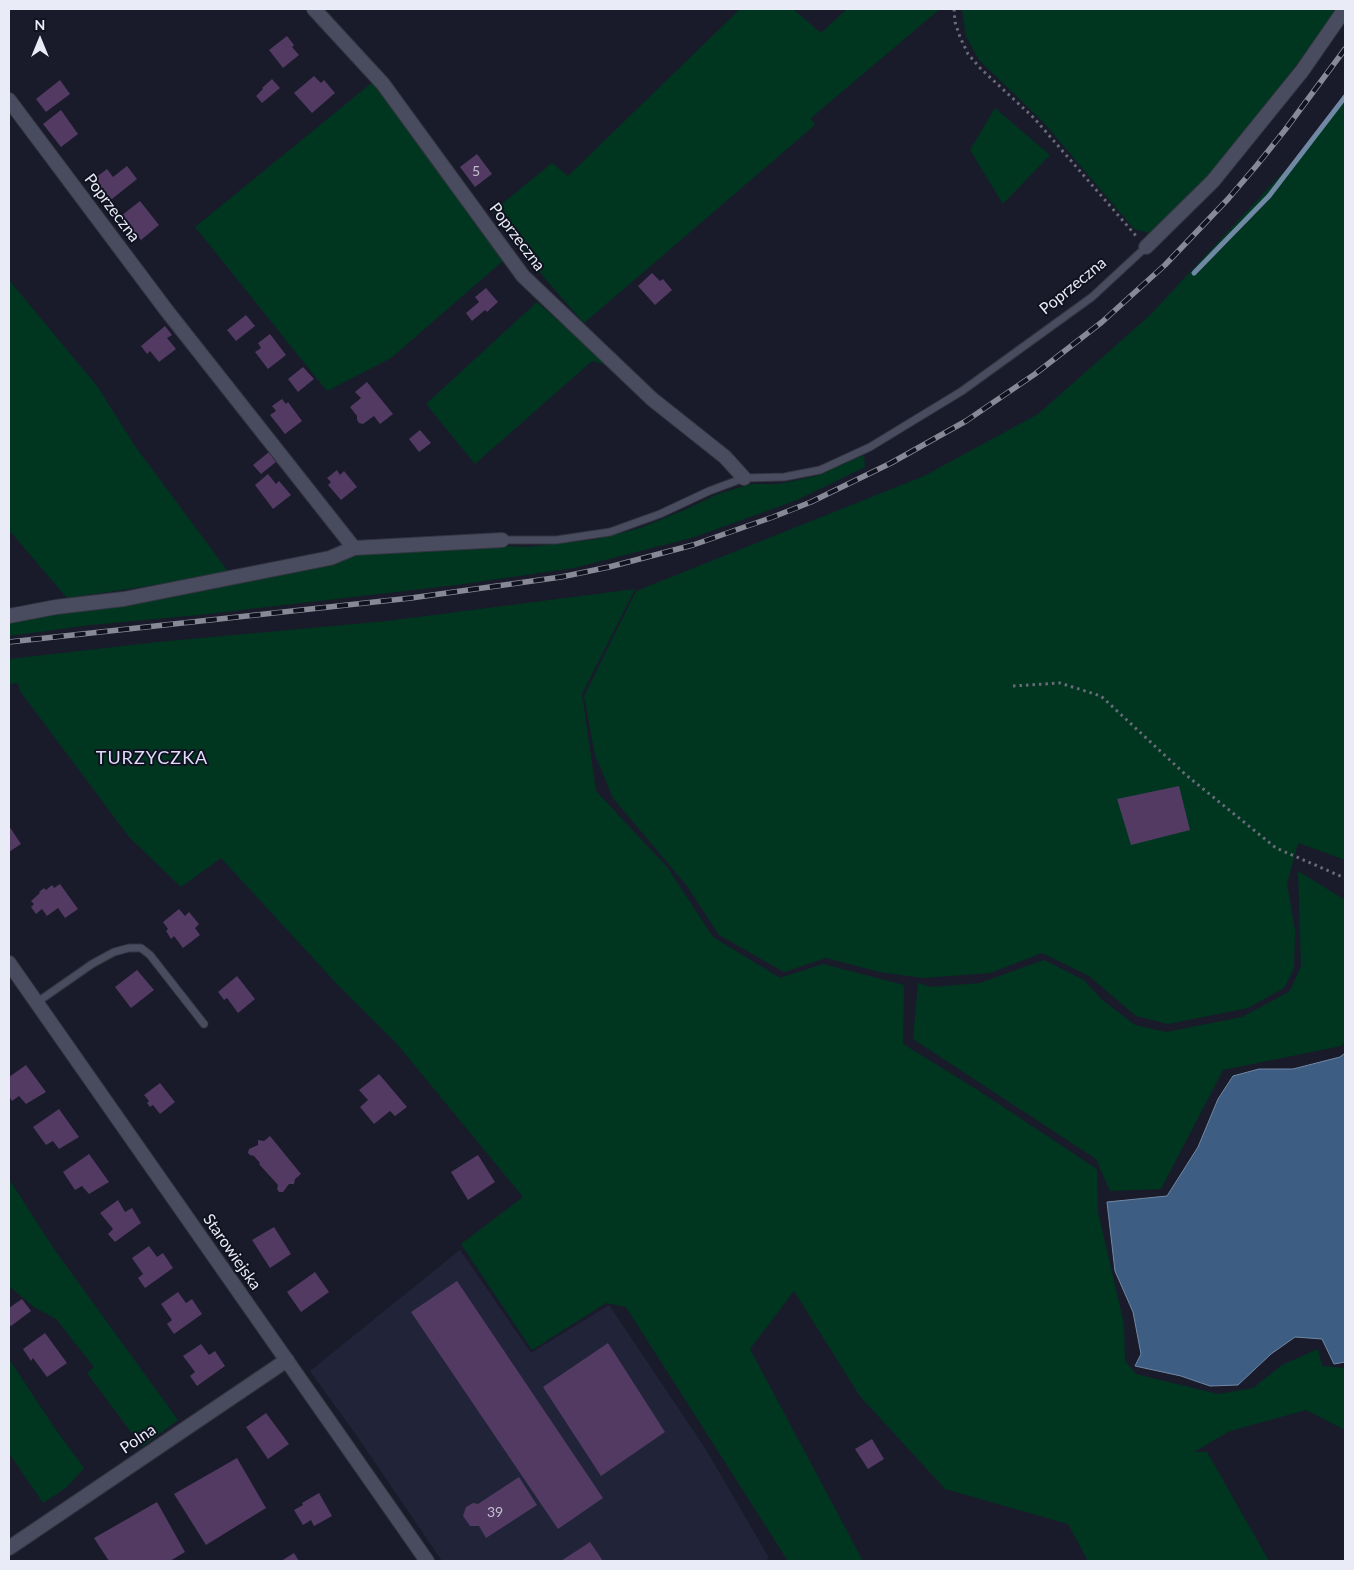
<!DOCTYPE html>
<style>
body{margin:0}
#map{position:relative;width:1354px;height:1570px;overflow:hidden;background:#191b2a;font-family:Lato,sans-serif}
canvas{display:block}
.frame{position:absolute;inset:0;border:10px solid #e9ebf6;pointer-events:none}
.north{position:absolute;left:15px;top:15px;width:50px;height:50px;-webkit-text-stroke:4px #101220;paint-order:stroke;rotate:0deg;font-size:14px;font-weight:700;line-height:20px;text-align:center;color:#e9ebf6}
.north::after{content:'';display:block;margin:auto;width:18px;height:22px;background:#e9ebf6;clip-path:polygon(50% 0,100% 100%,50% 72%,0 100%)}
</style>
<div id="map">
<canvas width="1354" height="1570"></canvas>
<div class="frame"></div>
<div class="north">N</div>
</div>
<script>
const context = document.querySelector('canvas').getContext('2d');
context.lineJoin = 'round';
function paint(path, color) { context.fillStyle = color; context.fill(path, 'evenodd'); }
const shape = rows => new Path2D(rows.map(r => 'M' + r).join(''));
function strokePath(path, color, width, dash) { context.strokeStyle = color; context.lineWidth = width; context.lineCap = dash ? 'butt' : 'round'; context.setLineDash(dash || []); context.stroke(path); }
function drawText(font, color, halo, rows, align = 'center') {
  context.font = font + ' Lato,sans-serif'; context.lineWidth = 4; context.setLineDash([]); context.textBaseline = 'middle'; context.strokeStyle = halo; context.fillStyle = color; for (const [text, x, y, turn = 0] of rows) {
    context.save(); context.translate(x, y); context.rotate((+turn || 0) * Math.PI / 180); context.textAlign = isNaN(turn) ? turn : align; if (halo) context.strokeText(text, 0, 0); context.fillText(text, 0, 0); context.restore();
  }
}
paint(shape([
 [460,1250,531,1353,609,1305,705,1448,769,1558,765,1561,442,1561,359,1439,310,1371]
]), '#212439');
paint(shape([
 [740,9,793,9,821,33,847,9,940,9,811,118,815,125,584,323,547,281,493,211,552,163,568,176],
 [962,9,1336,9,1316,39,1224,160,1153,234,1134,229,1044,123,979,60,966,36],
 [374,81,503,261,391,358,327,391,195,227],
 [1345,95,1345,860,1298,843,1287,884,1295,930,1294,968,1284,988,1248,1008,1168,1024,1136,1016,1089,976,1042,953,990,973,923,978,880,972,826,958,784,972,719,935,687,886,613,798,595,755,584,696,636,591,924,476,1038,414,1149,316,1306,148],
 [995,108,1050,155,1003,204,970,150],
 [9,280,97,386,135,446,230,574,67,598,9,530],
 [537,302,610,366,592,361,475,464,426,404],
 [864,455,865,467,797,500,695,537,574,568,457,585,198,615,91,625,9,636,9,622,102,607,354,555,384,554,478,545,528,547,597,539,640,528,682,511,718,494,751,484,779,484,816,476],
 [635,589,582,694,596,791,667,867,713,937,780,978,823,964,904,985,903,1044,976,1089,1097,1169,1098,1212,1124,1324,1125,1361,1136,1374,1218,1394,1253,1388,1282,1365,1318,1349,1322,1366,1345,1368,1345,1430,1306,1410,1230,1431,1194,1452,1207,1452,1269,1561,1088,1561,1068,1524,945,1489,859,1395,794,1291,750,1349,863,1561,788,1561,626,1307,606,1303,532,1350,461,1244,523,1197,397,1044,337,984,221,858,181,887,129,837,20,691,18,683,9,684,9,659,158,642,387,621],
 [1298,871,1345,900,1345,1042,1341,1046,1223,1070,1161,1189,1110,1191,1096,1159,913,1039,918,983,931,987,980,983,1044,960,1084,980,1101,999,1135,1025,1166,1032,1242,1017,1290,991,1301,966],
 [9,1179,54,1249,178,1420,142,1447,87,1373,94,1367,56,1319,34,1307,9,1286],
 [9,1359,56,1430,84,1468,66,1488,43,1503,9,1453]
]), '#003620');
const water = shape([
 [1345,1053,1345,1362,1334,1364,1322,1339,1295,1337,1271,1354,1238,1385,1210,1386,1181,1376,1135,1366,1141,1354,1133,1312,1115,1271,1107,1202,1167,1196,1198,1147,1218,1099,1233,1076,1259,1069,1293,1069,1340,1057,1345,1053]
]);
paint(water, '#3e5d82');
strokePath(water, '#7188a5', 1);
strokePath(shape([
 [1194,273,1269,196,1345,97]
]), '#7188a5', 5);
paint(shape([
 [287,36,294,45,292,47,299,55,283,68,269,50],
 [314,76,321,83,324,80,335,93,312,113,294,93],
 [272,79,280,88,262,103,256,96,263,89,262,88],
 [60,80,70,94,46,112,36,99],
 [61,110,78,134,61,147,43,124],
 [477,154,492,174,475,187,460,167],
 [127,166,137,179,107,203,105,201,102,204,98,200,102,197,90,182,107,169,113,177],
 [140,201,159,225,141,240,136,234,132,237,127,231,131,228,121,216],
 [652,273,660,281,663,279,672,290,655,305,638,286],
 [486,288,498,302,487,312,485,310,472,321,466,313,479,302,475,297],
 [246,315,255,326,236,341,227,330],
 [165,326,172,335,167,338,176,349,159,362,150,351,147,354,141,346],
 [270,334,286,355,268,369,255,352,261,348,258,343],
 [303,367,314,379,298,392,288,379],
 [367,382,393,414,380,424,374,416,363,424,359,423,357,420,357,416,350,407,361,398,355,392],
 [282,399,286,404,288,402,302,421,285,434,270,415,276,411,272,406],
 [420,430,431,443,419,452,409,439],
 [269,452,276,462,261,474,253,465],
 [337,470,340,475,344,471,357,487,341,500,328,485,331,482,327,478],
 [268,474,276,484,279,481,291,495,273,509,255,485],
 [1179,786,1190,830,1131,845,1117,799],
 [9,826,21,844,9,852],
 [60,884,78,909,65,918,58,908,47,916,42,909,36,914,31,907,34,904,31,901,40,893,39,892,44,888,46,890,52,885,54,888],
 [179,909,185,916,189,912,199,924,195,928,200,935,183,948,174,936,171,939,166,931,168,929,163,922],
 [137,970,154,990,131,1008,115,987],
 [237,976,255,999,238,1013,227,998,224,1000,218,992],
 [26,1065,46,1092,26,1104,19,1096,12,1101,9,1096,9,1077],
 [379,1074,407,1107,395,1116,390,1111,374,1124,360,1107,368,1100,359,1090],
 [160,1083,175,1102,160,1114,153,1105,150,1107,147,1103,149,1101,144,1095],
 [59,1109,79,1137,59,1149,53,1141,46,1145,33,1127],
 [270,1136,301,1174,295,1179,294,1184,289,1184,283,1192,279,1192,277,1189,278,1185,259,1164,260,1163,254,1156,250,1155,248,1153,249,1149,258,1145,258,1140,264,1141],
 [89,1154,109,1182,89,1194,82,1186,75,1190,63,1172],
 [478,1155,495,1182,468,1200,451,1172],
 [118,1200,125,1212,132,1208,141,1223,115,1242,108,1234,113,1229,100,1213],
 [274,1227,291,1254,270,1268,252,1240],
 [149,1246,157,1257,163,1253,173,1268,145,1288,138,1278,143,1274,132,1258],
 [315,1272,329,1292,301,1312,287,1292],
 [457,1281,603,1498,558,1529,411,1312],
 [178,1292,186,1303,192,1299,202,1314,174,1334,167,1324,172,1320,161,1304],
 [22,1299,31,1311,11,1326,9,1324,9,1308],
 [45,1333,67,1363,47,1377,33,1358,31,1361,23,1349],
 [608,1343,665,1432,601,1476,543,1387],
 [201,1344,209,1355,215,1351,225,1366,197,1386,190,1376,195,1372,183,1356],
 [266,1413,289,1444,268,1459,246,1427],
 [872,1439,884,1459,868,1469,855,1449],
 [237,1458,266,1508,206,1545,174,1494],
 [519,1477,537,1505,486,1538,479,1526,470,1526,463,1516,466,1507,473,1503,478,1504],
 [319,1493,332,1516,314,1526,311,1520,303,1525,294,1510,303,1505,302,1503],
 [157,1502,185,1552,170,1561,109,1561,94,1538],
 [590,1542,603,1561,561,1561],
 [294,1553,299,1561,281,1561]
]), '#523a62');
const lane = shape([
 [502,540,556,540,610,532,660,514,709,491,744,478,784,477,820,470,870,447,962,391,1092,297,1146,247],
 [36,1003,92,964,114,952,129,948,141,948,150,955,204,1024]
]);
const street = shape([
 [314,9,383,84,523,276,652,399,725,457,744,478],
 [9,100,167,311,354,548],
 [1146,247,1213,181,1302,71,1345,9],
 [9,616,56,607,124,599,330,558,354,548,502,540],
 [9,963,427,1561],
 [9,1548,287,1360]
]);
strokePath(lane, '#333440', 9);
strokePath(street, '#333440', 16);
strokePath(shape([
 [954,9,955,22,960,37,968,54,981,69,1034,118,1137,237],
 [1013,686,1060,683,1101,696,1186,775,1276,848,1345,878]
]), '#696b78', 3, [2.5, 4]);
strokePath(lane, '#494c5e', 7);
strokePath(street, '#494c5e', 14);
const rail = shape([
 [9,642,411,598,561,577,609,567,693,545,773,517,811,502,891,463,966,421,1035,374,1102,322,1165,265,1228,199,1257,165,1285,130,1345,49]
]);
strokePath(rail, '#878996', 5.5);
strokePath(rail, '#101220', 4, [11]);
drawText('14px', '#c3bfd1', null, [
 ["5",476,171],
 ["39",495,1512]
]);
drawText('16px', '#e9ebf6', '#101220', [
 ["Poprzeczna",112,208,53],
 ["Poprzeczna",517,237,53],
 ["Poprzeczna",1073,286,-39],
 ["Starowiejska",232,1252,55],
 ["Polna",138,1439,-34]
]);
context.letterSpacing = '1px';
drawText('18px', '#dddcfa', '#101220', [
 ["TURZYCZKA",152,758]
]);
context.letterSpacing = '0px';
</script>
